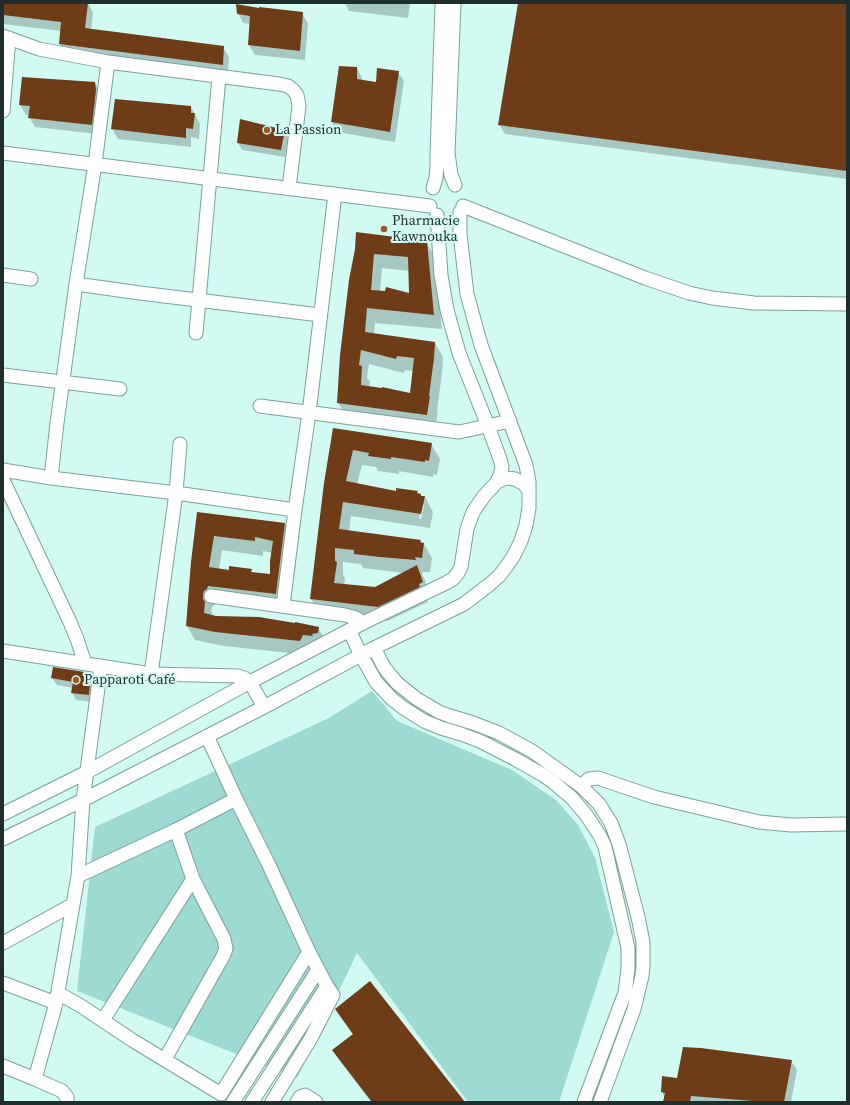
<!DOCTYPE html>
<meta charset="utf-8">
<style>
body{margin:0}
#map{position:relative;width:850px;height:1105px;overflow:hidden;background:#d1faf3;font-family:"Source Serif 4",serif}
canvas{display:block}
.frame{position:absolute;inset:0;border:4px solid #1f2e2c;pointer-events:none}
</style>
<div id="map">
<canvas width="850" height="1105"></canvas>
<div class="frame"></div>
</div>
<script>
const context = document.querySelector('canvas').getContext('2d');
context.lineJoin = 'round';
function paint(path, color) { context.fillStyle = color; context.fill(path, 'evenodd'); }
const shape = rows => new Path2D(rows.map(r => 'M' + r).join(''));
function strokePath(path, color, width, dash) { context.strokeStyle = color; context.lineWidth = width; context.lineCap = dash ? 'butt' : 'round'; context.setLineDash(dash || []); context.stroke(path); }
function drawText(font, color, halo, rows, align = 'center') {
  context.font = font + ' "Source Serif 4",serif'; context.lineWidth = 4; context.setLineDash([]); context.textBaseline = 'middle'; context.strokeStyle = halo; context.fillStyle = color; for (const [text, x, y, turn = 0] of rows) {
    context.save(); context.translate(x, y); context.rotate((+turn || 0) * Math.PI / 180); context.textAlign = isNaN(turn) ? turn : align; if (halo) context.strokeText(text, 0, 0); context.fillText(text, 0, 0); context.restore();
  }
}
paint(shape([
 [372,691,397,721,512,770,556,800,578,825,595,858,614,932,559,1102,468,1102,357,953,297,1078,77,991,95,827,329,718]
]), '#9ddad1');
paint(shape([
 [3,3,88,3,93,13,91,30,223,47,229,57,228,74,66,54,60,44,61,31,3,24],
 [345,3,410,3,408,18,349,11],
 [519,3,847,3,847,179,505,134,499,124],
 [260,9,302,13,308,23,305,60,255,55,249,45,250,24,243,23,238,13],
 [357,68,362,78,362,81,376,83,398,72,404,81,395,142,337,132,332,122],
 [95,83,101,93,97,134,35,127,29,117,30,115,26,115,20,105],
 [115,100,191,107,200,124,199,139,191,137,191,147,118,139,112,129],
 [241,120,284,131,288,138,285,157,242,150,238,143],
 [426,242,435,257,442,329,375,323,374,334,435,343,443,357,442,373,437,411,438,412,435,429,346,417,338,402,356,249],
 [382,268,410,271,410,295,380,292],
 [369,364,404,373,405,370,413,371,411,394,369,387,370,382,367,378],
 [334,429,431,444,440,459,437,475,433,474,433,477,399,471,399,474,378,471,376,467,362,465,357,484,397,492,417,492,422,497,425,497,433,512,430,528,351,516,349,532,420,541,421,544,424,544,432,558,430,572,422,572,423,574,422,574,425,580,431,597,427,599,428,602,387,621,320,613,311,599],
 [422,505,424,505,421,519,419,519],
 [343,562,361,564,363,568,403,573,375,588,344,585,345,578,343,574],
 [198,513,285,524,293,539,284,609,216,600,215,604,213,606,211,610,213,616,318,628,327,642,308,655,224,646,195,640,187,626],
 [222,550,263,556,263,551,272,553,271,575,253,573,251,570,230,571,219,569],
 [90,674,94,681,93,702,76,700,72,693,73,688,57,685,52,678],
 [336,1009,463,1102,371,1102,339,1060,333,1051,353,1035,342,1019],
 [791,1061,797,1070,791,1102,664,1102,665,1098,662,1092,678,1079]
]), '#0003');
paint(shape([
 [3,3,88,3,85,28,224,46,223,65,59,44,61,22,3,15],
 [518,3,847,3,847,171,498,125],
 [236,4,259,8,259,7,303,12,300,51,248,45,250,16,237,14],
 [339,66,357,67,357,79,376,82,377,68,399,71,390,132,331,122],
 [22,77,95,82,96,90,92,125,28,118,30,106,19,105],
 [115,99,191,106,191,113,195,113,193,129,186,128,186,138,111,129],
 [240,119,285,130,281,150,237,143],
 [356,232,427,241,434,315,367,308,365,332,435,342,434,358,429,396,430,396,427,415,337,403,340,355,349,280,355,249],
 [374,254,408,257,409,293,386,287,385,291,371,290],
 [361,350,396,359,397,356,414,358,410,393,382,387,382,388,361,385,362,366,359,365],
 [333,428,432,443,429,461,425,460,425,462,391,457,391,459,368,456,369,453,353,450,346,481,396,491,396,488,418,491,417,493,421,494,421,496,425,496,421,514,343,502,339,529,421,540,420,542,424,543,422,558,415,557,416,560,380,557,354,554,354,550,335,548,335,561,337,562,334,583,375,587,417,565,423,582,419,584,420,587,378,607,310,599,324,483],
 [197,512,285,523,276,594,208,586,207,589,204,591,203,594,203,599,205,602,204,613,216,616,259,617,295,623,295,622,319,627,318,633,312,634,313,636,303,635,300,641,215,632,186,626,191,562],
 [214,536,255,541,255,537,273,541,270,561,270,574,251,572,252,569,229,566,229,570,209,567],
 [53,667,91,673,89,695,71,693,73,682,51,678],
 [370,981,465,1102,372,1102,332,1050,353,1034,335,1009],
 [683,1047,701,1048,792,1060,784,1102,766,1102,691,1096,690,1102,663,1102,665,1093,661,1092,662,1076,677,1078]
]), '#6e3c17');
const minor = shape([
 [454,3,448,153,451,175,455,185],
 [3,36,39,49,108,62,279,84,288,86,293,90,297,95,299,106,289,188],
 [3,111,9,38],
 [3,153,430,206],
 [433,188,436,178,437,166,437,155,442,3],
 [463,206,645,278,689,293,712,298,754,303,847,304],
 [3,275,31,279],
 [76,284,140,293,320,315],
 [196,333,219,77],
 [3,375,120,389],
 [260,406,459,432,510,421],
 [3,470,51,478,176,493,295,510],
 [51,478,57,423,76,284,95,164,108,62],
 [3,480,70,622,77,639,85,663],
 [497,482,506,478,515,479,524,484,529,491],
 [211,596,345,615,356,618,363,623],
 [283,606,295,510,309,413,335,194],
 [349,630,361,655,376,682,392,699,402,707,424,721,441,728,461,734,480,741,515,759,543,775,553,782,572,798,587,816,600,836,605,847,628,948,628,969,625,993,620,1006,584,1102],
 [374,648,384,667,391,676,398,684,417,699,439,712,450,716,473,723,499,733,532,751,581,786,599,804,611,823,619,844,638,917,643,942,643,966,642,976,634,1009,600,1102],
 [3,651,151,674,238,676,244,678,250,682,264,707],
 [151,674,176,493,180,444],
 [207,736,236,799,268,863,309,952,327,986,333,995,311,1038,272,1102],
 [581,786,589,779,598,778,654,797,759,822,791,825,847,824],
 [3,814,87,772,250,682,367,621,446,583,453,579,458,573,461,567,467,529,473,512,484,496,497,482,500,475,502,467,500,459,488,426,459,353,447,310,441,275,437,215],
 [3,839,83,800,264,707,374,648,464,604,490,584,499,576,506,567,513,557,521,541,526,525,529,508,529,482,526,465,481,345,467,294,460,234,460,212],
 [78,876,176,830,236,799],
 [3,943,72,905],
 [3,983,56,1003],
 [58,993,81,1006,132,1040,221,1094,309,952],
 [103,1020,193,879],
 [165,1059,222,958,226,949,224,939,193,879,176,830],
 [3,1066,35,1079,62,1091,67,1097,67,1102],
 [35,1079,56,1003,78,876,83,800,101,666],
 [233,1102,318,970],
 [252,1102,327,986],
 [297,1102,300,1097,305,1095,316,1102]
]);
strokePath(minor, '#7aa09b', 15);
strokePath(minor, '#fff', 13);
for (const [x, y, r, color] of [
 [267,130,4,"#9c5928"],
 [384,229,4,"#9c5928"],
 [76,680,4,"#9c5928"]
]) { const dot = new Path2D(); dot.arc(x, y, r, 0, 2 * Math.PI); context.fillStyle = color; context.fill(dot); strokePath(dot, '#d1faf3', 1.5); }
drawText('14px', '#1f2e2c', '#d1faf3', [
 ["La Passion",275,130],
 ["Pharmacie",392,221],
 ["Kawnouka",392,237],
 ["Papparoti Café",84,680]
], 'left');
</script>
